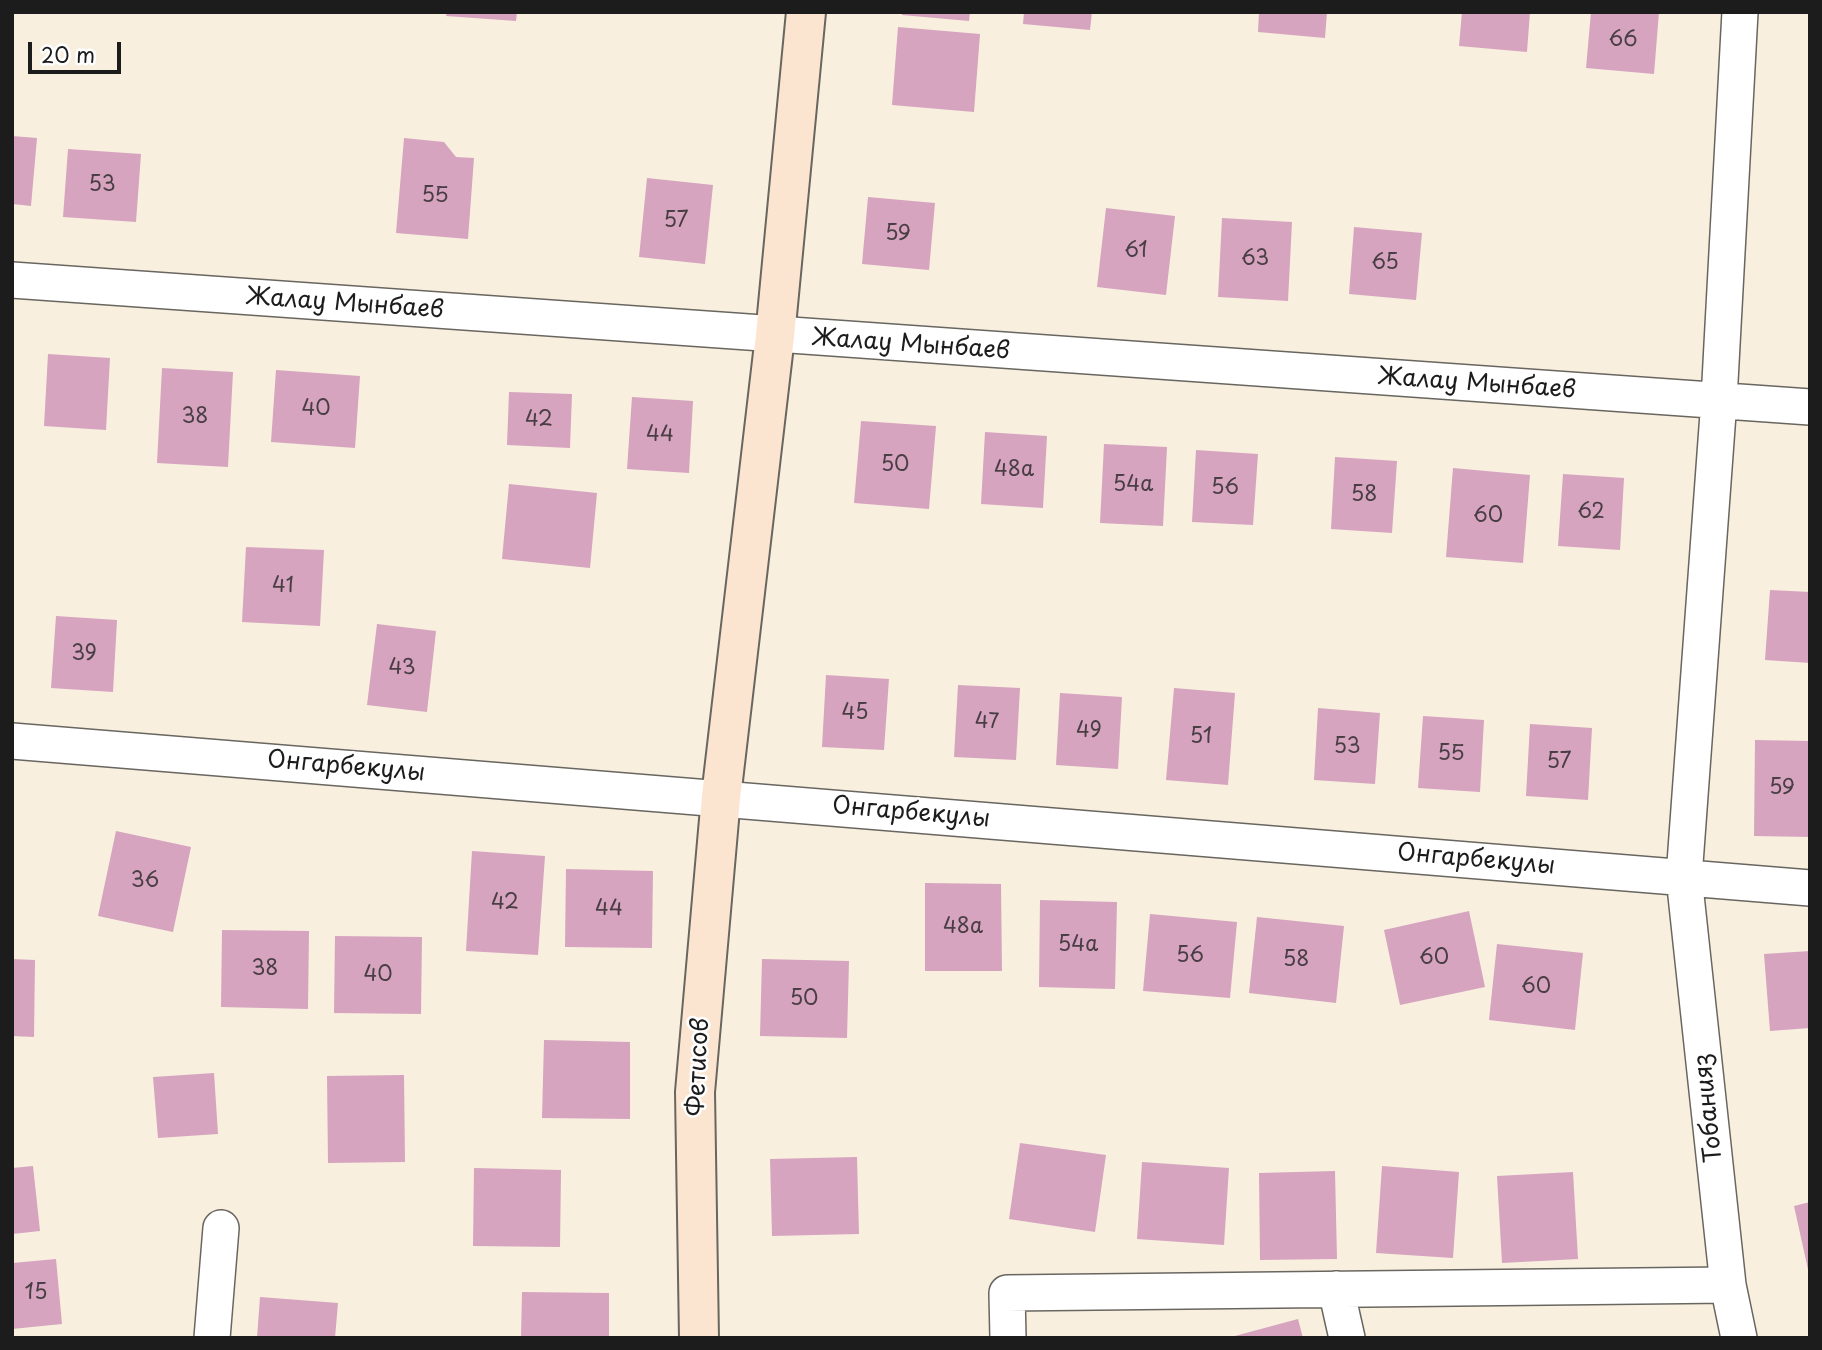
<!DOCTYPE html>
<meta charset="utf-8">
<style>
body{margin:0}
#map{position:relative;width:1822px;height:1350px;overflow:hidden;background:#f8efdf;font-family:"Playpen Sans",sans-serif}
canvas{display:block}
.frame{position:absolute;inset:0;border:14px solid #1c1c1c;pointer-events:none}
.scale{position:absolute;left:28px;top:42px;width:93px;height:32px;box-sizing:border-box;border:4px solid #1c1c1c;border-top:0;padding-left:9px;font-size:21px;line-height:24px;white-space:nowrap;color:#1c1c1c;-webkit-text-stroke:5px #fff;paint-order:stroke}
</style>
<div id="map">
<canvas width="1822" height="1350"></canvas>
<div class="frame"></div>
<div class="scale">20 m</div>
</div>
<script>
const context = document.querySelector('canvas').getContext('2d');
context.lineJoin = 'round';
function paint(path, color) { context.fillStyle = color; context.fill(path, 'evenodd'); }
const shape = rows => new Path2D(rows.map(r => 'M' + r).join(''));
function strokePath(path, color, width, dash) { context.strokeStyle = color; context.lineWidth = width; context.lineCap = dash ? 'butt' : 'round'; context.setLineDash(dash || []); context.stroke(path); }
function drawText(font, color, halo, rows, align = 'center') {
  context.font = font + ' "Playpen Sans",sans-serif'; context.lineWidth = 5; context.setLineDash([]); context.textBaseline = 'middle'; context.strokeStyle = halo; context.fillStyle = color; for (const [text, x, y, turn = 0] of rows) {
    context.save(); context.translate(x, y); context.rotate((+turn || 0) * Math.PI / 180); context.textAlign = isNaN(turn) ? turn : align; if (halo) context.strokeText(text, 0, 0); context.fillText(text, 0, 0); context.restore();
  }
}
paint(shape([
 [447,12,517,12,516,21,446,16],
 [902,12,970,12,969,21,902,15],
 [1024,12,1092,12,1090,30,1023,24],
 [1259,12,1327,12,1325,38,1258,32],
 [1462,12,1530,12,1527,52,1459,46],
 [1591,12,1659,12,1654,74,1586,68],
 [898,27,980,34,974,112,892,105],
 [12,136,37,138,31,206,12,204],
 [404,138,444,142,456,157,474,158,468,239,396,233],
 [68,149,141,154,136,222,63,217],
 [647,178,713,185,705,264,639,257],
 [868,197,935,203,929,270,862,264],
 [1106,208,1175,216,1166,295,1097,287],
 [1222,218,1292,222,1288,301,1218,297],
 [1354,227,1422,233,1416,300,1349,294],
 [48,354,110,358,106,430,44,426],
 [162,368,233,372,228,467,157,463],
 [276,370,360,376,355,448,271,442],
 [509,392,572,394,570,448,507,445],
 [632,397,693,401,689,473,627,469],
 [861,421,936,426,929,509,854,503],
 [985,432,1047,436,1043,508,981,504],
 [1104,444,1167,447,1163,526,1100,523],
 [1196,450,1258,454,1253,525,1192,522],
 [1335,457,1397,461,1392,533,1331,529],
 [1453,468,1530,475,1523,563,1446,557],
 [1563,474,1624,478,1620,550,1558,546],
 [509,484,597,493,590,568,502,559],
 [246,547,324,550,320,626,242,622],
 [1770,590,1810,592,1810,663,1765,660],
 [56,616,117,620,113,692,51,688],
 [377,624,436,631,427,712,367,705],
 [826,675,889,679,884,750,822,747],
 [958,685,1020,688,1016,760,954,757],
 [1174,688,1235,693,1228,785,1166,780],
 [1060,693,1122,697,1118,769,1056,765],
 [1318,708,1380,713,1375,784,1314,780],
 [1423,716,1484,720,1480,792,1418,788],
 [1530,724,1592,728,1588,800,1526,796],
 [1755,740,1810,741,1810,837,1754,836],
 [116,831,191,847,173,932,98,916],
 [472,851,545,856,538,955,466,951],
 [566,869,653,871,652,948,565,947],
 [925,883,1001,884,1002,971,925,971],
 [1040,900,1117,902,1115,989,1039,987],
 [1469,911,1485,987,1400,1005,1384,930],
 [1150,914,1237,922,1230,998,1143,991],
 [1257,917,1344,926,1336,1003,1249,993],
 [222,930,309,931,308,1009,221,1007],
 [335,936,422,937,421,1014,334,1013],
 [1497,944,1583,953,1575,1030,1489,1020],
 [1810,951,1810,1028,1770,1031,1764,954],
 [12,959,35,960,34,1037,12,1036],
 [762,959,849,961,847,1038,760,1036],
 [544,1040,630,1042,630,1119,542,1118],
 [214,1073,218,1134,158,1138,153,1077],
 [404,1075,405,1162,328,1163,327,1076],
 [1020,1143,1106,1155,1095,1232,1009,1219],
 [857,1157,859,1234,772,1236,770,1159],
 [1142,1162,1229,1168,1224,1245,1137,1239],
 [33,1166,40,1231,12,1234,12,1168],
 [1382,1166,1459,1172,1453,1258,1376,1253],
 [474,1168,561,1170,560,1247,473,1246],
 [1335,1171,1337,1259,1260,1260,1259,1173],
 [1573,1172,1578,1259,1502,1263,1497,1176],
 [1810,1202,1810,1274,1809,1274,1794,1206],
 [56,1259,62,1324,12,1329,12,1263],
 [522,1292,609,1293,609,1338,521,1338],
 [260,1297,338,1303,335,1338,257,1338],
 [1298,1319,1303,1338,1231,1338,1231,1337]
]), '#d6a4bf');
const street = shape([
 [12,280,1810,407],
 [12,741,1810,888],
 [1336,1289,1347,1338],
 [212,1338,221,1228],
 [1008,1338,1007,1293,1728,1285],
 [1739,1338,1728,1285,1684,877,1719,400,1740,12]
]);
const secondary = shape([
 [699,1338,695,1092,721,797,775,336,806,12]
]);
strokePath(street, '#696660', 38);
strokePath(secondary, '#696660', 42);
strokePath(street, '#fff', 35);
strokePath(secondary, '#fce5d0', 38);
drawText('21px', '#4a3e45', null, [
 ["66",1623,40],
 ["53",102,185],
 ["55",435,196],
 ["57",676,221],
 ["59",898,234],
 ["61",1136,251],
 ["63",1255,259],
 ["65",1385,263],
 ["40",316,409],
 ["38",195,417],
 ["42",539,420],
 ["44",660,435],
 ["50",895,465],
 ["48а",1014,470],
 ["54а",1133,485],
 ["56",1225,488],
 ["58",1364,495],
 ["62",1591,512],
 ["60",1488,516],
 ["41",283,586],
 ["39",84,654],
 ["43",402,668],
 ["45",855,713],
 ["47",987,722],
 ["49",1089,731],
 ["51",1201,737],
 ["53",1347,747],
 ["55",1451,754],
 ["57",1559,762],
 ["59",1782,788],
 ["36",145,881],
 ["42",505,903],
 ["44",609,909],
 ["48а",963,927],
 ["54а",1078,945],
 ["56",1190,956],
 ["60",1434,958],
 ["58",1296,960],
 ["38",265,969],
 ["40",378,975],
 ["60",1536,987],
 ["50",804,999],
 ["15",36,1293]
]);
drawText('24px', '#1c1c1c', '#fff', [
 ["Жалау Мынбаев",345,304,4],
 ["Жалау Мынбаев",911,345,4],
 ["Жалау Мынбаев",1477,384,4],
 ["Онгарбекулы",346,767,5],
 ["Онгарбекулы",911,813,5],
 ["Онгарбекулы",1476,860,5],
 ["Фетисов",699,1067,-87],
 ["Тобанияз",1709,1108,-96]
]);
</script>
